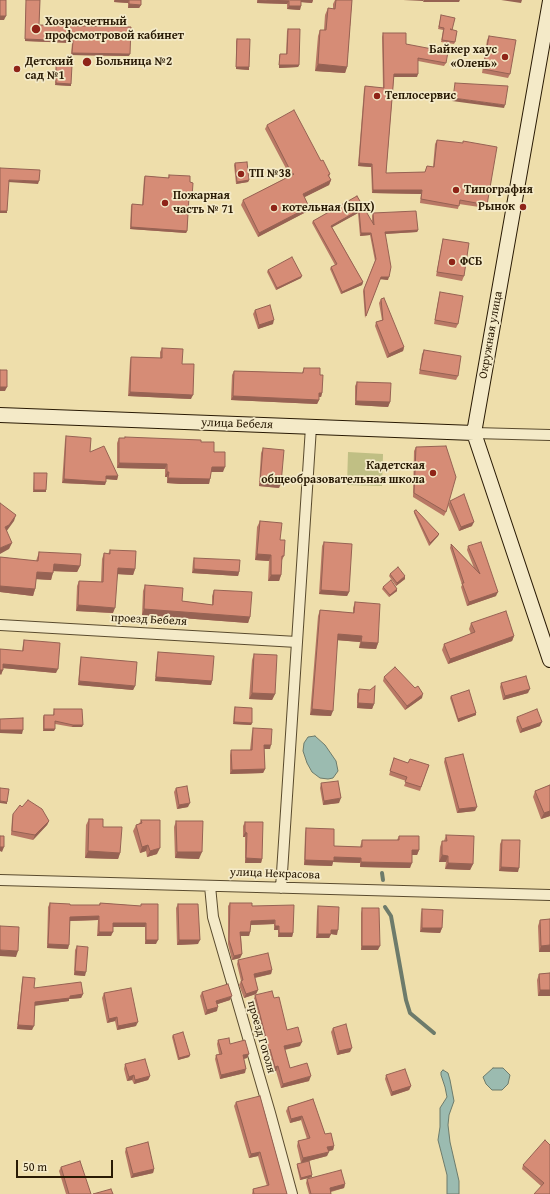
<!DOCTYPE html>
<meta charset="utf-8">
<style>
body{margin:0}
#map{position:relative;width:550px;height:1194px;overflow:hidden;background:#eedeab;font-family:"Gentium Book Plus",serif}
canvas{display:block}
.scale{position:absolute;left:16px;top:1160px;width:97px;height:18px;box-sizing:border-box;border:2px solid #291a04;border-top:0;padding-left:5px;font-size:12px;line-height:14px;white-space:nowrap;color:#291a04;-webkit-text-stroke:3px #f4eac8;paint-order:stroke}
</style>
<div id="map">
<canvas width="550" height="1194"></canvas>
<div class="scale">50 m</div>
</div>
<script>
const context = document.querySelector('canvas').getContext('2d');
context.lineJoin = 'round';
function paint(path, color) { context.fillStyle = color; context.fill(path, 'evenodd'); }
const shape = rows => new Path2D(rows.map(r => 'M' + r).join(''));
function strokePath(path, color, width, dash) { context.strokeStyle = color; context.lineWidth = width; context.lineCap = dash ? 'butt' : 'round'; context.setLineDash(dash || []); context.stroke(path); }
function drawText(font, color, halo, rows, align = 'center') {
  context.font = font + ' "Gentium Book Plus",serif'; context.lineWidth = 3.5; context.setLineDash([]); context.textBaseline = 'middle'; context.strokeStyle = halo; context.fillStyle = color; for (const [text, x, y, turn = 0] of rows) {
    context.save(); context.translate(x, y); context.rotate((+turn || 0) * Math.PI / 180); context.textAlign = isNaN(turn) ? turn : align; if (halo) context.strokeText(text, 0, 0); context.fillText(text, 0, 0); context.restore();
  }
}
paint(shape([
 [348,452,383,454,382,486,347,485]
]), '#c0bf84');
const water = shape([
 [315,736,325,745,336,761,338,771,333,778,328,779,320,778,312,772,307,763,303,751,304,743,308,737,315,736],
 [493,1068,503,1068,510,1075,508,1084,502,1090,492,1090,486,1084,483,1077,493,1068],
 [443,1070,448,1073,450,1080,454,1101,449,1115,448,1125,450,1142,459,1181,459,1194,447,1194,447,1175,438,1140,440,1127,440,1108,447,1097,445,1087,441,1075,441,1072,443,1070]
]);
paint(water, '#9bbbb0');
strokePath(water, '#6d7b6b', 1);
strokePath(shape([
 [382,873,383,880],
 [385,907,391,916,406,1000,410,1013,434,1033]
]), '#6d7b6b', 4);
const street = shape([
 [474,433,550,435],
 [0,625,297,642],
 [0,880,550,895],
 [210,886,213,917,270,1113,292,1194],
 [281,888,311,427]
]);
const secondary = shape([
 [550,1,474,433,550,660],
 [0,415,474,433]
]);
strokePath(street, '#5a4b2e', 12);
strokePath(secondary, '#291a04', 16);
strokePath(street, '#f4eac8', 10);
strokePath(secondary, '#f4eac8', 14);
paint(shape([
 [26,0,40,0,39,25,129,56,71,55,72,43,25,41],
 [114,0,141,0,141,5,139,8,128,8,128,3,114,2],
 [257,0,313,0,312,3,301,2,300,10,287,9,287,4,257,3],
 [335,0,352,0,347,67,345,73,315,71,318,36,320,30,324,30,325,15,328,8,333,9,333,4],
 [441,15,452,30,455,42,454,44,441,42,443,30,438,29],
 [288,29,299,65,298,67,279,68,279,56,280,54,286,54,287,31],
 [383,33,446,63,444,66,418,61,417,77,394,77,386,173,425,172,427,166,433,167,435,144,437,140,487,205,486,208,459,204,458,209,420,203,421,194,372,193,371,167,358,166,364,89,365,86,383,88,382,37],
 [489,36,510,74,508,78,482,73,487,40],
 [237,39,249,67,249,70,236,69,236,41],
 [56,65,71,84,71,86,55,85,56,67],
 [267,125,321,161,330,174,329,177,331,180,329,185,304,197,309,207,308,211,258,237,241,205,243,200,290,176,265,129],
 [235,163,249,180,248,182,236,184,234,165],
 [169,175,190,182,192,199,189,199,187,231,186,233,130,229,131,206,132,204,142,205,144,178,145,176,168,178],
 [357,196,372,223,372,216,373,213,418,230,417,232,385,234,388,280,380,279,365,318,363,291,375,261,370,235,360,236,358,213,332,227,363,282,362,285,341,294,330,269,331,267,335,265,312,223,313,221],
 [443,239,464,276,462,281,436,276,442,243],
 [268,270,301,278,276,290,267,272],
 [440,292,458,324,456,328,434,324,439,296],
 [381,299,404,347,403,351,387,358,375,326,376,322,382,320,379,303],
 [255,310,273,324,258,329,253,314],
 [162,348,182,364,191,399,128,396,130,361,131,357,160,358,160,352],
 [424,350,458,376,456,380,419,374,422,354],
 [304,368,320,375,322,393,321,397,319,397,319,400,317,404,231,400,232,375,234,371,302,373],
 [357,382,390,402,388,407,355,405,355,386],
 [66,436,90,452,118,476,117,480,106,479,105,485,62,483,65,440],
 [119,438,201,442,214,452,223,472,211,472,209,484,181,484,167,483,167,477,165,477,165,469,117,468,117,443],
 [416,447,446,512,444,516,413,497,414,451],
 [263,448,279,488,259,486,261,453],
 [34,473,46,490,46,492,33,492,34,475],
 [450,501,472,526,459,531,448,505],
 [414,511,439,534,438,536,429,546,414,513],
 [260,521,280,540,284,556,281,562,281,575,279,581,268,581,269,561,255,560,257,527],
 [324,542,349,592,347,596,319,594,322,546],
 [451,544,474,568,467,550,468,546,496,596,467,606,461,587,462,585,450,548],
 [110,550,135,569,133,575,117,574,113,613,76,611,77,586,79,581,101,582,102,559,104,553,108,554],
 [39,552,80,566,77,572,53,571,51,580,36,579,35,589,33,596,0,592,0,557,36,561],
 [194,558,239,572,238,576,192,573,193,561],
 [390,574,405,579,396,586,389,576],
 [145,585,182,601,212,605,212,596,214,590,250,617,248,623,142,615,143,591],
 [383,587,397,589,397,591,389,597,382,589],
 [355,602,378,643,376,649,359,648,360,642,337,640,331,716,310,715,318,616,320,610,353,613,353,608],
 [471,623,514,636,512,641,448,664,442,650,444,644,471,634,469,629],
 [24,640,56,673,3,668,1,675,0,649,22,651,23,644],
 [158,652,212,681,211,685,155,681,157,657],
 [254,654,275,694,272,700,249,699,252,660],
 [81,657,135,686,133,690,78,685,80,661],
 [384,677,422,698,405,710,383,681],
 [501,683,528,693,503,700,500,687],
 [359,689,374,704,372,709,357,708,357,694],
 [451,696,476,713,476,715,458,722,450,698],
 [235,707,252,723,251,725,233,724,234,709],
 [54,709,82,727,72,727,55,724,54,731,43,731,43,717,44,715,53,715],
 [517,717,540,726,520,733,516,721],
 [253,728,270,749,264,749,265,769,263,773,230,774,230,755,231,750,250,750,252,732],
 [394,758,408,763,429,765,420,791,404,786,406,781,389,775],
 [445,758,475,811,457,813,444,762],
 [321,783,339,803,323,805,320,788],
 [550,785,550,816,541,819,533,797,535,791],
 [176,788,188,807,177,809,174,792],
 [22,807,49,821,47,825,33,840,11,835,12,818,13,814],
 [89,819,103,827,120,853,118,859,85,858,86,825],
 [141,820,157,854,147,857,146,851,140,853,133,831,136,825,139,824],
 [176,821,199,859,175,858,174,827],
 [245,822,262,859,261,863,245,863,245,837,243,837,243,826],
 [306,828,334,846,360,847,362,840,397,840,399,836,419,850,417,855,412,855,410,868,360,867,360,863,333,862,332,866,304,865,305,833],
 [446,835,473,864,470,870,445,869,446,862,439,862,440,847,442,841,444,841],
 [502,840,518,872,499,871,500,844],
 [50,903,70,905,99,905,100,903,141,906,141,904,156,944,145,944,145,927,113,927,111,936,97,936,98,920,70,921,68,949,47,948,48,907],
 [230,903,252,906,293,933,292,937,278,937,278,930,274,930,274,924,251,925,249,936,241,936,242,954,240,958,232,960,228,944,228,906],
 [178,904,198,944,177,945,176,908],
 [318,906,337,935,331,934,329,938,316,938,317,911],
 [362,908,378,950,361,950,361,913],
 [422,909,442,928,440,933,420,932,421,913],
 [550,919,550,952,539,952,538,926,540,920],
 [77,946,85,976,74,975,75,950],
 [238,960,272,970,271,974,255,978,258,990,256,994,244,998,239,985,241,981,237,964],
 [550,973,550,996,538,996,537,980,539,974],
 [23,977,34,988,83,994,81,998,69,999,69,1001,35,1005,32,1030,17,1029,22,981],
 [202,992,230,1000,217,1004,217,1011,205,1015,200,996],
 [104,993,136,1026,117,1030,115,1021,107,1023,102,998],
 [255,995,274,998,287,1030,300,1046,285,1050,290,1068,309,1081,281,1088,276,1071,274,1071,269,1054,268,1054,254,999],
 [333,1028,350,1052,337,1055,331,1032],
 [173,1035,190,1055,189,1057,178,1060,172,1037],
 [218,1040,230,1044,247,1058,244,1059,245,1073,220,1079,215,1059,216,1055,219,1054,217,1044],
 [125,1064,150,1076,148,1080,134,1084,132,1080,127,1081,124,1069],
 [386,1075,411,1086,409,1090,391,1096,385,1079],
 [313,1099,325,1134,334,1146,333,1150,328,1151,327,1156,301,1163,297,1146,298,1141,307,1139,301,1120,290,1123,286,1111,288,1107],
 [236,1102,287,1194,252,1194,253,1189,267,1186,258,1156,249,1158,234,1106],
 [550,1145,550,1194,522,1169,523,1165],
 [126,1148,154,1169,153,1173,131,1178,125,1152],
 [297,1164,312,1177,300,1180,297,1167],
 [61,1167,91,1194,66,1194,59,1171],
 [307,1179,345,1184,344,1188,331,1192,331,1194,309,1194,306,1183]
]), '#b87865');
paint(shape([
 [115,0,129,0,128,3,114,2],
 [258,0,289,1,287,4,257,3],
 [301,0,313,0,312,3,300,2],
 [403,0,424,0,423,1],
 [424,0,460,0,459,2,423,2],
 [501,0,522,0,521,3],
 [129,4,141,5,139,8,128,8],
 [289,6,301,6,300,10,287,9],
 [0,16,6,16,4,20,0,20],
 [25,39,73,41,72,43,25,41],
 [72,53,130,54,129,56,71,55],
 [318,64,347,67,345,73,315,71],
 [279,65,299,65,298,67,279,68],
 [236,67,249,67,249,70,236,69],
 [394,74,418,74,417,77,393,77],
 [56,83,71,84,71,86,55,85],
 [453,98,505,105,504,108,452,101],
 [359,163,372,164,371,167,358,166],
 [9,180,39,181,38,184,8,182],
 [249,180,248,182,236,184,237,182],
 [331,180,329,185,301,199,303,194],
 [373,190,422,190,421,194,372,193],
 [189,197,192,197,192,199,188,199],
 [309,207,308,211,258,237,259,233],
 [359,210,358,213,331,228,331,226],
 [0,211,7,211,7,213,0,213],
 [131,227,187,231,186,233,130,229],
 [418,230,417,232,384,234,385,232],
 [361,233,371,233,370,235,360,236],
 [302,276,301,278,276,290,277,288],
 [381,277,389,277,388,280,380,279,365,318],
 [363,282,362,285,341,294,342,292],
 [274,320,273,324,258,329,259,325],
 [404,347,403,351,387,358,389,354],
 [0,387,7,387,5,391,0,391],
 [130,392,193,395,191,399,128,396],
 [319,393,322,393,321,397,318,397],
 [233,396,319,400,317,404,231,400],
 [356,401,390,402,388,407,355,405],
 [119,463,167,464,165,469,117,468],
 [212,467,225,467,223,472,210,472],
 [167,472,169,472,167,477,165,477],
 [106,476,118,476,117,480,105,479],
 [168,478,210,479,209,484,181,484,167,483],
 [64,479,106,482,105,485,62,483],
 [260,482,281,484,279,488,259,486],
 [34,490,46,490,46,492,33,492],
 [16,515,14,521,6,532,5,527],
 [474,522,472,526,459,531,461,527],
 [439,534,438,536,429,546,430,543],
 [12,543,9,549,0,554,0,548],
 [257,554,271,555,269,561,255,560],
 [54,564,80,566,77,572,51,571],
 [118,568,135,569,133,575,116,574],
 [194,569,239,572,238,576,192,573],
 [37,572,53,573,51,580,34,579],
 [271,575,281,575,279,581,268,581],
 [405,576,405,579,396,586,397,583],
 [0,586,35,589,33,596,0,592],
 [397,589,397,591,389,597,390,595],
 [321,590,349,592,347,596,319,594],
 [498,592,496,596,467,606,469,602],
 [78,605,115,608,113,613,76,611],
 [144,609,250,617,248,623,142,615],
 [338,634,362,636,360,642,335,640],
 [514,636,512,641,448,664,450,659],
 [361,642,378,643,376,649,359,648],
 [3,664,58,669,56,673,2,668],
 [0,670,3,670,1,675,0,674],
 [156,677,212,681,211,685,155,681],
 [79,681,135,686,133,690,78,685],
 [530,689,528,693,503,700,505,696],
 [252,693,275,694,272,700,249,699],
 [423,694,422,698,405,710,407,706],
 [358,703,374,704,372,709,357,708],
 [312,709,333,711,331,716,310,715],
 [476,713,476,715,458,722,458,719],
 [234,722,252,723,251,725,233,724],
 [542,722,540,726,520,733,522,729],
 [73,725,83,725,82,727,72,727],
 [44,729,55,729,54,731,43,731],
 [0,730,23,730,22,734,0,733],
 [264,745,271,745,270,749,262,749],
 [265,769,263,773,230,774,232,770],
 [341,798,339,803,323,805,324,801],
 [0,801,7,802,7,804,0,803],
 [190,803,188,807,177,809,179,805],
 [477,807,475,811,457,813,459,809],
 [550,811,550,816,541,819,544,813],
 [49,821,47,825,33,840,35,835],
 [245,832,247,833,245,837,243,837],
 [148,845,146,851,140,853,142,847],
 [0,847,4,847,2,852,0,851],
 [160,848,157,854,147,857,150,851],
 [412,850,419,850,417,855,411,855],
 [88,851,120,853,118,859,85,858],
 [177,852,202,852,199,859,175,858],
 [442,855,448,856,446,862,439,862],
 [334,857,361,858,360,863,333,862,332,866,304,865,305,860],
 [246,858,262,859,261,863,245,863],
 [361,862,412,863,410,868,360,867],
 [448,863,473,864,470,870,445,869],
 [501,867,519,868,518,872,499,871],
 [99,916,98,920,69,921,70,917],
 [275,920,274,924,250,925,251,921],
 [113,923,146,923,145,927,112,927],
 [275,926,279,926,278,930,274,930],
 [422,928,442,928,440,933,420,932],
 [331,930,338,930,337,935,331,934,329,938,316,938,318,934],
 [99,932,113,932,111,936,97,936],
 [240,932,250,932,249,936,239,936],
 [279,933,293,933,292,937,278,937],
 [146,940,158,940,156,944,145,944],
 [179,940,200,940,198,944,177,945],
 [48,944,69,945,68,949,47,948],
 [550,945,550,952,539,952,541,946],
 [362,946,380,946,378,950,361,950],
 [0,950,18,951,16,957,0,956],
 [242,954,240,958,232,960,234,956],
 [272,970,271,974,253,978,254,974],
 [75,971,86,972,85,976,74,975],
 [258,990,256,994,244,998,246,994],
 [540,990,550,990,550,996,538,996],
 [83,994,81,998,69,999,69,1001,34,1006,35,1002,70,996],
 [232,996,230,1000,215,1005,216,1001],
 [218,1007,217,1011,205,1015,207,1010],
 [117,1017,115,1021,107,1023,109,1019],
 [138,1022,136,1026,117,1030,118,1026],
 [18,1025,34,1026,32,1030,17,1029],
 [302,1042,300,1046,282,1050,284,1046],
 [352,1048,350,1052,337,1055,339,1051],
 [249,1054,247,1058,242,1059,243,1055],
 [190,1055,189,1057,178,1060,179,1058],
 [278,1066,276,1071,274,1071,275,1067],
 [246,1069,245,1073,220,1079,221,1075],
 [134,1075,132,1080,127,1081,129,1077],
 [150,1076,148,1080,134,1084,135,1080],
 [311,1076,309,1081,281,1088,283,1084],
 [411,1086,409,1090,391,1096,392,1092],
 [302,1116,301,1120,290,1123,291,1119],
 [334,1146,333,1150,326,1152,327,1147],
 [260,1152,258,1156,249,1158,251,1154],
 [329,1152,327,1156,301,1163,303,1158],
 [154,1169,153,1173,131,1178,133,1174],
 [312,1175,312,1177,300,1180,301,1178],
 [345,1184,344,1188,328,1192,330,1188]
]), '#966253');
const building = shape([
 [0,0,6,0,6,16,0,16,0,0],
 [26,0,40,0,39,25,131,27,130,54,72,53,73,41,25,39,26,0],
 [129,0,141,0,141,5,129,4,129,0],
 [267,0,301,0,301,6,289,6,289,1,267,0],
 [336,0,352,0,347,67,318,64,320,30,326,30,328,8,335,9,336,0],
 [441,15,455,18,452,30,450,29,457,31,455,42,442,40,444,28,439,27,441,15],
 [288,29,300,29,299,65,279,65,280,54,287,54,288,29],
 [383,33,406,33,406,44,448,52,446,63,418,58,418,74,394,74,386,173,425,172,427,166,434,167,437,140,463,143,463,141,497,147,487,205,460,200,459,206,421,199,422,190,373,190,372,164,359,163,365,86,384,88,383,33],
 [489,36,516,40,510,74,483,69,489,36],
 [237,39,250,39,249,67,236,67,237,39],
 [56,65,72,65,71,84,56,83,56,65],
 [455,83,508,86,505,105,453,98,455,83],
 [294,110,321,161,323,160,330,174,328,175,331,180,303,194,309,207,259,233,243,200,294,174,292,174,267,125,294,110],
 [247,162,249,180,237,182,235,163,247,162],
 [0,168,40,170,39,181,9,180,7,211,0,211,0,168],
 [169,175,190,176,190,182,193,183,192,197,189,197,187,231,131,227,132,204,143,205,145,176,169,178,169,175],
 [357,196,374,225,373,213,416,211,418,230,385,232,391,267,389,277,381,277,366,316,364,289,376,259,371,233,361,233,359,210,331,226,363,282,342,292,331,267,337,264,313,221,357,196],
 [443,239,469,243,464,276,437,272,443,239],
 [292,257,302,276,277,288,268,270,292,257],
 [440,292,463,296,458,324,435,320,440,292],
 [384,298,404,347,389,354,376,322,383,320,381,299,384,298],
 [270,305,274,320,259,325,255,310,270,305],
 [162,348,183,349,182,364,194,364,193,395,130,392,131,357,162,358,162,348],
 [424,350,461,356,458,376,420,370,424,350],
 [304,368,320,368,320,375,323,375,322,393,319,393,319,400,233,396,234,371,303,373,304,368],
 [0,370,7,370,7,387,0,387,0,370],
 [357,382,391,383,390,402,356,401,357,382],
 [66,436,91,438,90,452,104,446,118,476,106,476,106,482,64,479,66,436],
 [125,437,201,440,201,442,214,442,214,452,225,452,225,467,212,467,210,479,168,478,169,472,167,472,167,464,119,463,119,438,125,438,125,437],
 [446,446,456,477,446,512,414,493,416,447,446,446],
 [263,448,284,450,281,484,260,482,263,448],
 [34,473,47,473,46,490,34,490,34,473],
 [464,494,474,522,461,527,450,501,464,494],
 [0,503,16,515,9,525,5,527,12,543,0,548,0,503],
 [416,510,439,534,430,543,414,511,416,510],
 [260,521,282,523,280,540,285,540,284,556,282,556,281,575,271,575,271,555,257,554,260,521],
 [324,542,352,544,349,592,321,590,324,542],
 [481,542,498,592,469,602,462,583,464,583,451,544,480,574,468,546,481,542],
 [110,550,136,551,135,569,118,568,115,608,78,605,79,581,103,582,104,553,110,554,110,550],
 [39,552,81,554,80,566,54,564,53,573,37,572,35,589,0,586,0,557,38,561,39,552],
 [194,558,240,560,239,572,194,569,194,558],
 [398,567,405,576,397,583,390,574,398,567],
 [391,580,397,589,390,595,383,587,391,580],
 [145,585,183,588,182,601,213,605,214,590,252,592,250,617,144,609,145,585],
 [355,602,380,604,378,643,361,642,362,636,338,634,333,711,312,709,320,610,354,613,355,602],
 [506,611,514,636,450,659,444,644,475,632,471,623,506,611],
 [24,640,60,643,58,669,3,664,3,670,0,670,0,649,23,651,24,640],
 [158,652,214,656,212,681,156,677,158,652],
 [254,654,277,655,275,694,252,693,254,654],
 [81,657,137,662,135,686,79,681,81,657],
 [395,667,415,688,418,686,423,694,407,706,384,677,395,667],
 [526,676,530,689,505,696,501,683,526,676],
 [375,686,374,704,358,703,359,689,370,690,375,686],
 [469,690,476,713,458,719,451,696,469,690],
 [235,707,252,708,252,723,234,722,235,707],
 [54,709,82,709,83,725,73,725,55,721,55,729,44,729,44,715,54,715,54,709],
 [537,709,542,722,522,729,517,717,537,709],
 [23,718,23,730,0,730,0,719,23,718],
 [253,728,272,729,271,745,264,745,265,769,232,770,231,750,252,750,253,728],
 [463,754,477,807,459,809,445,758,463,754],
 [394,758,408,763,410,759,429,765,421,787,405,782,407,777,390,771,394,758],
 [338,781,341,798,324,801,321,783,338,781],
 [550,785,550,811,544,813,535,791,550,785],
 [187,786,190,803,179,805,176,788,187,786],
 [0,788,9,789,7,802,0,801,0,788],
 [28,800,42,809,49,821,35,835,12,831,13,814,20,805,22,807,28,800],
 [89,819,103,819,103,827,122,827,120,853,88,851,89,819],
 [141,820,160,820,160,848,150,851,148,845,142,847,136,825,142,823,141,820],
 [176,821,203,821,202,852,177,852,176,821],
 [245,822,263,822,262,859,246,858,247,833,245,832,245,822],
 [306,828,334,829,334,846,362,847,362,840,399,840,399,836,419,836,419,850,412,850,412,863,361,862,361,858,334,857,334,861,305,860,306,828],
 [446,835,474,836,473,864,448,863,448,856,442,855,442,841,447,841,446,835],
 [0,836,4,836,4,847,0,847,0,836],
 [502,840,520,840,519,868,501,867,502,840],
 [50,903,70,904,70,905,100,905,100,903,141,906,141,904,158,904,158,940,146,940,146,923,113,923,113,932,99,932,99,916,70,917,69,945,48,944,50,903],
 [230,903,252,903,252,906,294,905,293,933,279,933,279,926,275,926,275,920,251,921,250,932,240,932,242,954,234,956,229,940,230,903],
 [178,904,198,904,200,940,179,940,178,904],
 [318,906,339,907,338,930,331,930,331,934,318,934,318,906],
 [362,908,379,908,380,946,362,946,362,908],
 [422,909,443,910,442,928,422,928,422,909],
 [550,919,550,945,541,946,540,920,550,919],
 [0,926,19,927,18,951,0,950,0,926],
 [77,946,88,947,86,972,75,971,77,946],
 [268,953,272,970,254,974,258,990,246,994,241,981,243,980,238,960,268,953],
 [550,973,550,990,540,990,539,974,550,973],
 [23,977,35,978,34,988,81,982,83,994,70,996,70,998,35,1002,34,1026,18,1025,23,977],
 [228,984,232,996,216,1001,218,1007,207,1010,202,992,228,984],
 [131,988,138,1022,118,1026,117,1017,109,1019,104,993,131,988],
 [272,991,274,998,279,997,287,1030,298,1027,302,1042,284,1046,290,1068,307,1063,311,1076,283,1084,278,1066,275,1067,270,1049,269,1050,255,995,272,991],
 [346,1024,352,1048,339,1051,333,1028,346,1024],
 [183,1032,190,1055,179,1058,173,1035,183,1032],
 [229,1038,230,1044,245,1040,249,1054,243,1055,246,1069,221,1075,216,1055,222,1054,218,1040,229,1038],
 [145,1059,150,1076,135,1080,134,1075,129,1077,125,1064,145,1059],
 [405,1069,411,1086,392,1092,386,1075,405,1069],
 [260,1096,287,1194,254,1194,253,1189,269,1185,260,1152,251,1154,236,1102,260,1096],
 [313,1099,325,1134,331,1133,334,1146,327,1147,329,1152,303,1158,298,1141,310,1138,302,1116,291,1119,288,1107,313,1099],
 [545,1140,550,1145,550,1194,534,1194,544,1183,523,1165,545,1140],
 [148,1142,154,1169,133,1174,126,1148,148,1142],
 [80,1161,91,1194,69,1194,61,1167,80,1161],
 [309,1161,312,1175,301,1178,297,1164,309,1161],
 [341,1170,345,1184,330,1188,331,1194,311,1194,307,1179,341,1170],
 [111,1189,113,1194,93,1194,111,1189]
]);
paint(building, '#d68c76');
strokePath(building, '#966253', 1);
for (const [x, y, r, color] of [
 [36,29,5,"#8f2418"],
 [505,57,4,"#8f2418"],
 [87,62,5,"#8f2418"],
 [17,69,4,"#8f2418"],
 [377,96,4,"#8f2418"],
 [241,174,4,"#8f2418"],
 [456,190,4,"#8f2418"],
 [165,203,4,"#8f2418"],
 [523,207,4,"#8f2418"],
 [274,208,4,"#8f2418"],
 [452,262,4,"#8f2418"],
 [433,473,4,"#8f2418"]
]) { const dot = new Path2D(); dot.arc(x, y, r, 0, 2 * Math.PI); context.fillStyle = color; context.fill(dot); strokePath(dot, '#f4eac8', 1.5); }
drawText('bold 12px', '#291a04', '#f4eac8', [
 ["Хозрасчетный",45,22],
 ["профсмотровой кабинет",45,36],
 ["Байкер хаус",497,50,"right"],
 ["«Олень»",497,64,"right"],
 ["Детский",25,62],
 ["сад №1",25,76],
 ["Больница №2",96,62],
 ["Теплосервис",385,96],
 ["ТП №38",249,174],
 ["Типография",464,190],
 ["Пожарная",173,196],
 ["часть № 71",173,210],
 ["Рынок",515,207,"right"],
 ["котельная (БПХ)",282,208],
 ["ФСБ",460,262],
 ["Кадетская",425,466,"right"],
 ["общеобразовательная школа",425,480,"right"]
], 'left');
drawText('12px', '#291a04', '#f4eac8', [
 ["Окружная улица",491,335,-80],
 ["улица Бебеля",237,424,2],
 ["проезд Бебеля",149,620,3],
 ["улица Некрасова",275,874,2],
 ["проезд Гоголя",261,1037,74]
]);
</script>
